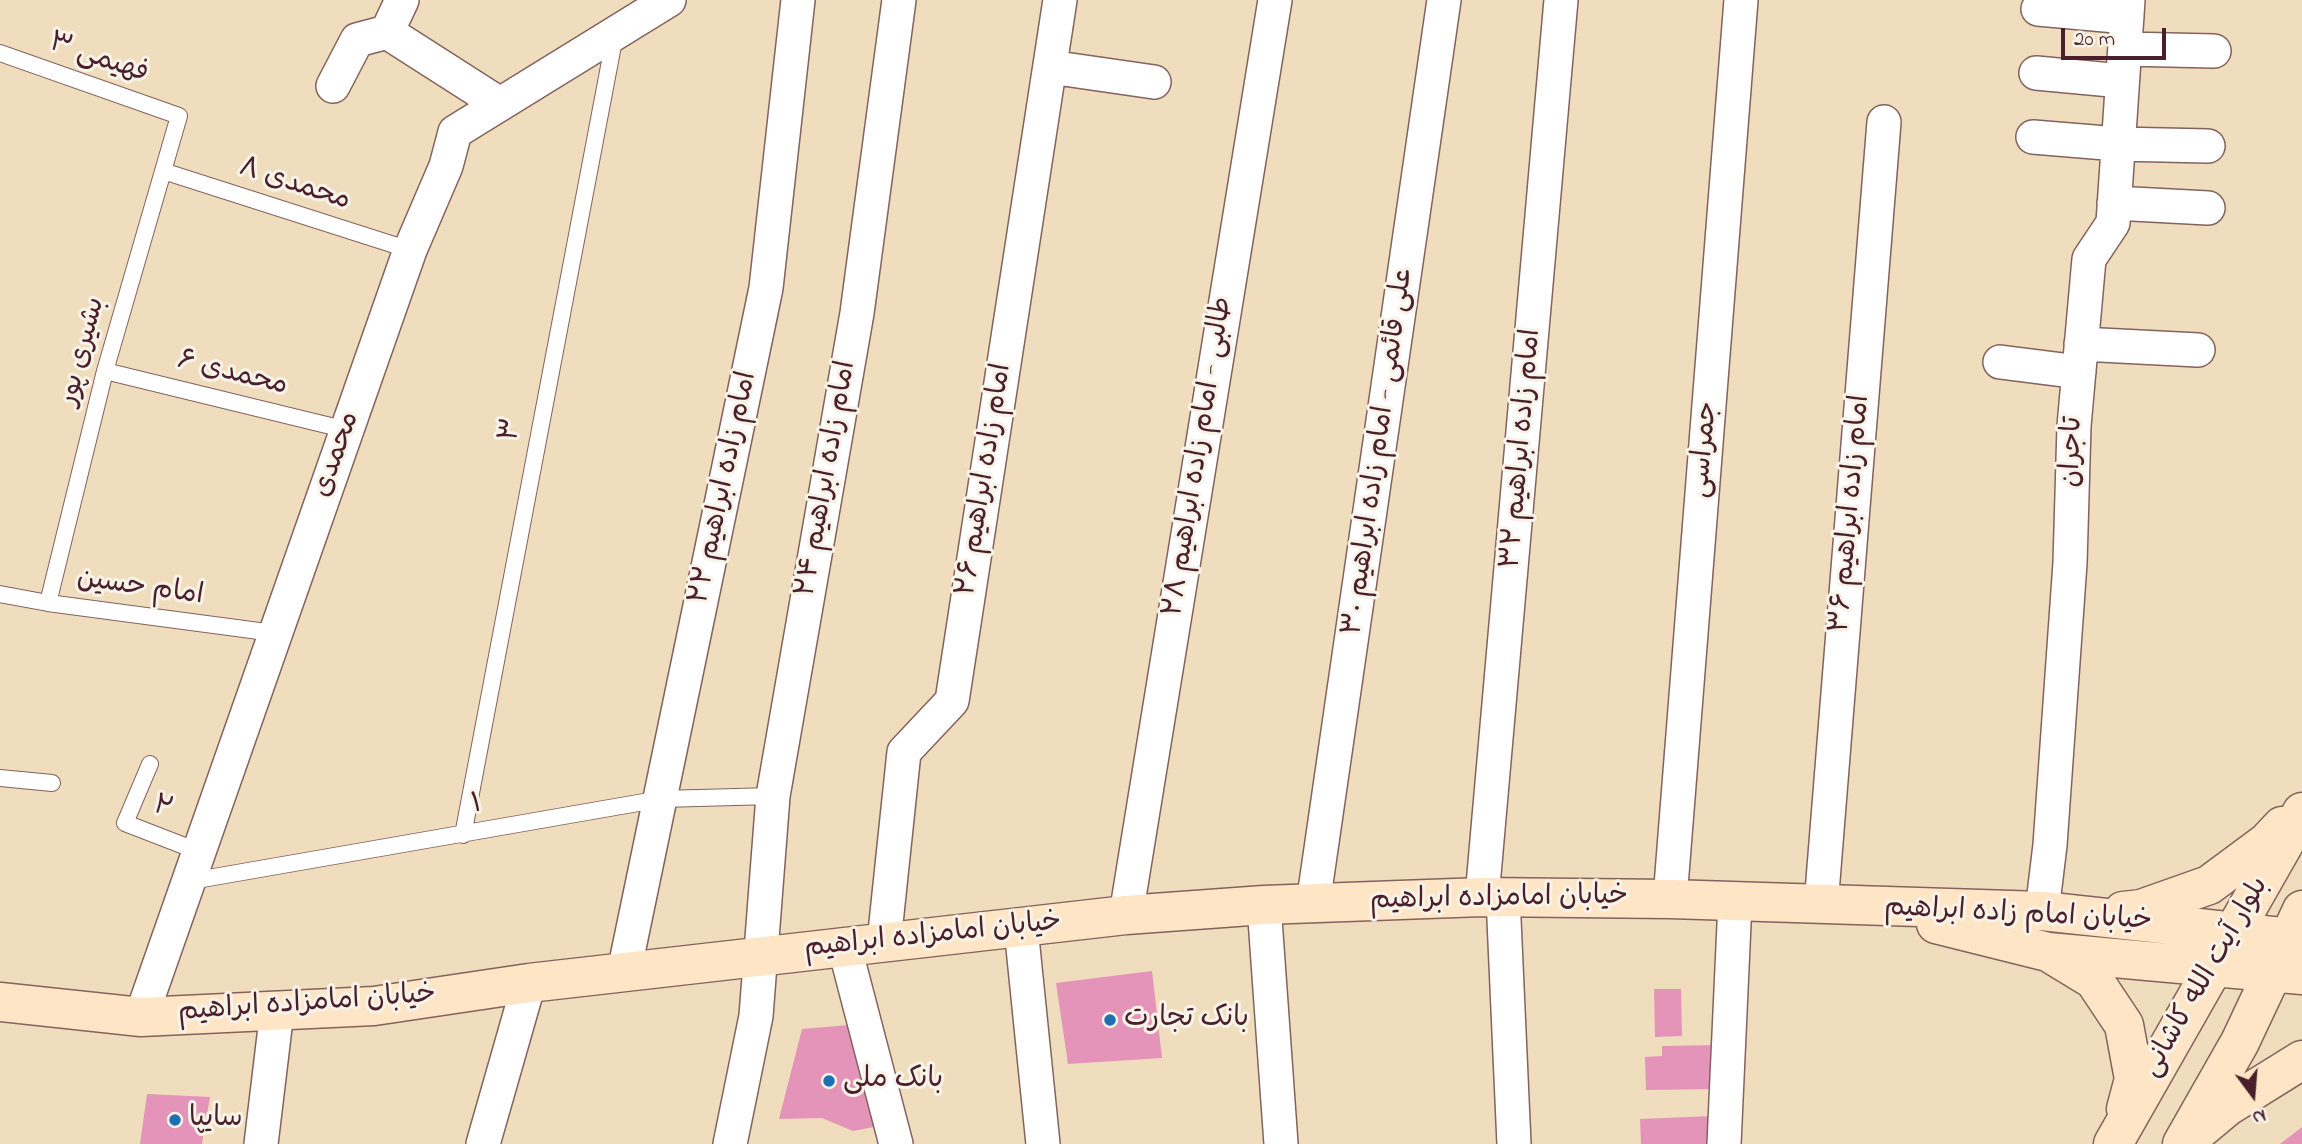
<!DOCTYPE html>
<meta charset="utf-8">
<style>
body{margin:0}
#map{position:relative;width:2302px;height:1144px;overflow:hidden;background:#f0ddbd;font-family:"Indie Flower",sans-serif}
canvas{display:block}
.north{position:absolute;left:2218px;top:1060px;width:70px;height:70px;-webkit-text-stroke:5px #f7f3e8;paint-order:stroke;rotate:164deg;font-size:19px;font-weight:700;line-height:28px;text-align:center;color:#4a1f2b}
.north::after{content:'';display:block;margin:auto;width:24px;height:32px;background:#4a1f2b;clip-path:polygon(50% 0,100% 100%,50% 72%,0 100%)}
.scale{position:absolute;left:2061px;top:28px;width:105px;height:32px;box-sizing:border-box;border:4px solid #4a1f2b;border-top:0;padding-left:9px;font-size:21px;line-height:24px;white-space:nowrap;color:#4a1f2b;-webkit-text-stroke:5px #f7f3e8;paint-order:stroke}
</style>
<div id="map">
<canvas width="2302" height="1144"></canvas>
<div class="north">N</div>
<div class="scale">20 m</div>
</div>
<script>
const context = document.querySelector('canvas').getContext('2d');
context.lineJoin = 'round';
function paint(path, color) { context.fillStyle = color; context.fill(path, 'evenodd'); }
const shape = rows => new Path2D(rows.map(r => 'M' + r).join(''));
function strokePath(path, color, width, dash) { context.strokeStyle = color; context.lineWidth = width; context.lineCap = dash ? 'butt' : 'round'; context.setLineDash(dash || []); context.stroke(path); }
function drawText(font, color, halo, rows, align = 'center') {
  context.font = font + ' "Indie Flower","Playpen Sans Arabic",sans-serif'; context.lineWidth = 6; context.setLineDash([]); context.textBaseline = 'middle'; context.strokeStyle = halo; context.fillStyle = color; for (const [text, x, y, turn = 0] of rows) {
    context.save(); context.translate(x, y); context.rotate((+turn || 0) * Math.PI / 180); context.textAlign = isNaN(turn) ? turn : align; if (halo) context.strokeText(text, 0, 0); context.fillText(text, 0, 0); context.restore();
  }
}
paint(shape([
 [1152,971,1162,1058,1068,1064,1056,983],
 [1654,989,1681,989,1682,1036,1655,1037],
 [849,1025,879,1126,853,1131,822,1118,779,1119,802,1029],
 [1720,1045,1721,1089,1646,1090,1645,1057,1662,1056,1662,1046],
 [147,1094,210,1097,202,1144,140,1144],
 [1713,1116,1714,1144,1641,1144,1640,1119],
 [2302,1127,2302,1144,2280,1144]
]), '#e494b9');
const lane = shape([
 [0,53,179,116,105,371,48,603],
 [163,171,410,250],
 [105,371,347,430],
 [0,594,48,603,274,633],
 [150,764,125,823,200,852],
 [0,778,52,783],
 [463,835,615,35],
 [191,881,661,799,773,796]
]);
const street = shape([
 [2038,9,2127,17],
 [387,32,498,103],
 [387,32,402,0],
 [2125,49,2214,51],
 [1050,67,1154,82],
 [2036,73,2122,81],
 [333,86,357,40,387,32],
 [2033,137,2118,144,2208,146],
 [2114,203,2208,208],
 [2081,344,2198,350],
 [2000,362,2079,372],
 [1482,897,1561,0],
 [1503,897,1514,1144],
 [1670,899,1741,0],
 [1313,904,1444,0],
 [1264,905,1281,1144],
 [1821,905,1884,122],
 [2042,911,2050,845,2070,563,2074,426,2089,259,2113,223,2128,0],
 [1126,915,1275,0],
 [1021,928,1043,1144],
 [884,942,904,752,952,701,1060,0],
 [844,945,896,1144],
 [624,972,766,288,798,0],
 [141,1017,410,250,446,166,455,132,669,0],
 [261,1144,277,1011],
 [483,1144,529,983],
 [730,1144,756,1016,773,796,857,313,899,0],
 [1724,1144,1735,902]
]);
const secondary = shape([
 [2123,911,2141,909,2209,885,2267,842,2282,826],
 [1936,924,2048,952,2302,975],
 [2053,955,2094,980,2124,1025,2134,1079,2126,1109],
 [0,1002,141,1017,374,1006,529,983,1126,915,1264,905,1482,897,1670,899,2042,911,2302,939],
 [2198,1131,2228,1106,2302,1060],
 [2113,1144,2302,812],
 [2182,1144,2240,1042,2302,910]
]);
strokePath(lane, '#84625e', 18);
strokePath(street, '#84625e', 36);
strokePath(secondary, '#84625e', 41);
strokePath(lane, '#fff', 16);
strokePath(street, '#fff', 33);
strokePath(secondary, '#fde5c5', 38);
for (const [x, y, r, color] of [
 [1110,1020,7,"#1f6fb2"],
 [829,1081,7,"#1f6fb2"],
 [175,1120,7,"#1f6fb2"]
]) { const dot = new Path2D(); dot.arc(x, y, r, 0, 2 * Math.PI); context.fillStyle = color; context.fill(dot); strokePath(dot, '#f7f3e8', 2.5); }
drawText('28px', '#4a1f2b', '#f7f3e8', [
 ["فهیمی ۳",98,60,19],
 ["محمدی ۸",294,186,18],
 ["بشیری پور",84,352,-75],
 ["محمدی ۶",232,375,14],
 ["۳",513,430,-79],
 ["امام زاده ابراهیم ۳۲",1523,449,-85],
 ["جمراسی",1706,450,-85],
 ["علی قائمی - امام زاده ابراهیم ۳۰",1380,452,-82],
 ["تاجران",2074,452,-88],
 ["محمدی",338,455,-70],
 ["طالبی - امام زاده ابراهیم ۲۸",1200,457,-81],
 ["امام زاده ابراهیم ۲۴",828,479,-80],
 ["امام زاده ابراهیم ۲۶",986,480,-81],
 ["امام زاده ابراهیم ۲۲",725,488,-78],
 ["امام زاده ابراهیم ۳۶",1852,514,-85],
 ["امام حسین",140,589,8],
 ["۱",477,806,-10],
 ["۲",162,809,21],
 ["خیابان امامزاده ابراهیم",1499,900,-1],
 ["خیابان امام زاده ابراهیم",2018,916,3],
 ["خیابان امامزاده ابراهیم",933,937,-6],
 ["بلوار آیت الله کاشانی",2207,978,-60],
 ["خیابان امامزاده ابراهیم",307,1005,-4]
]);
drawText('28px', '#4a1f2b', '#f7f3e8', [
 ["بانک تجارت",1124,1020],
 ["بانک ملی",843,1081],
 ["سایپا",189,1120]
], 'left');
</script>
